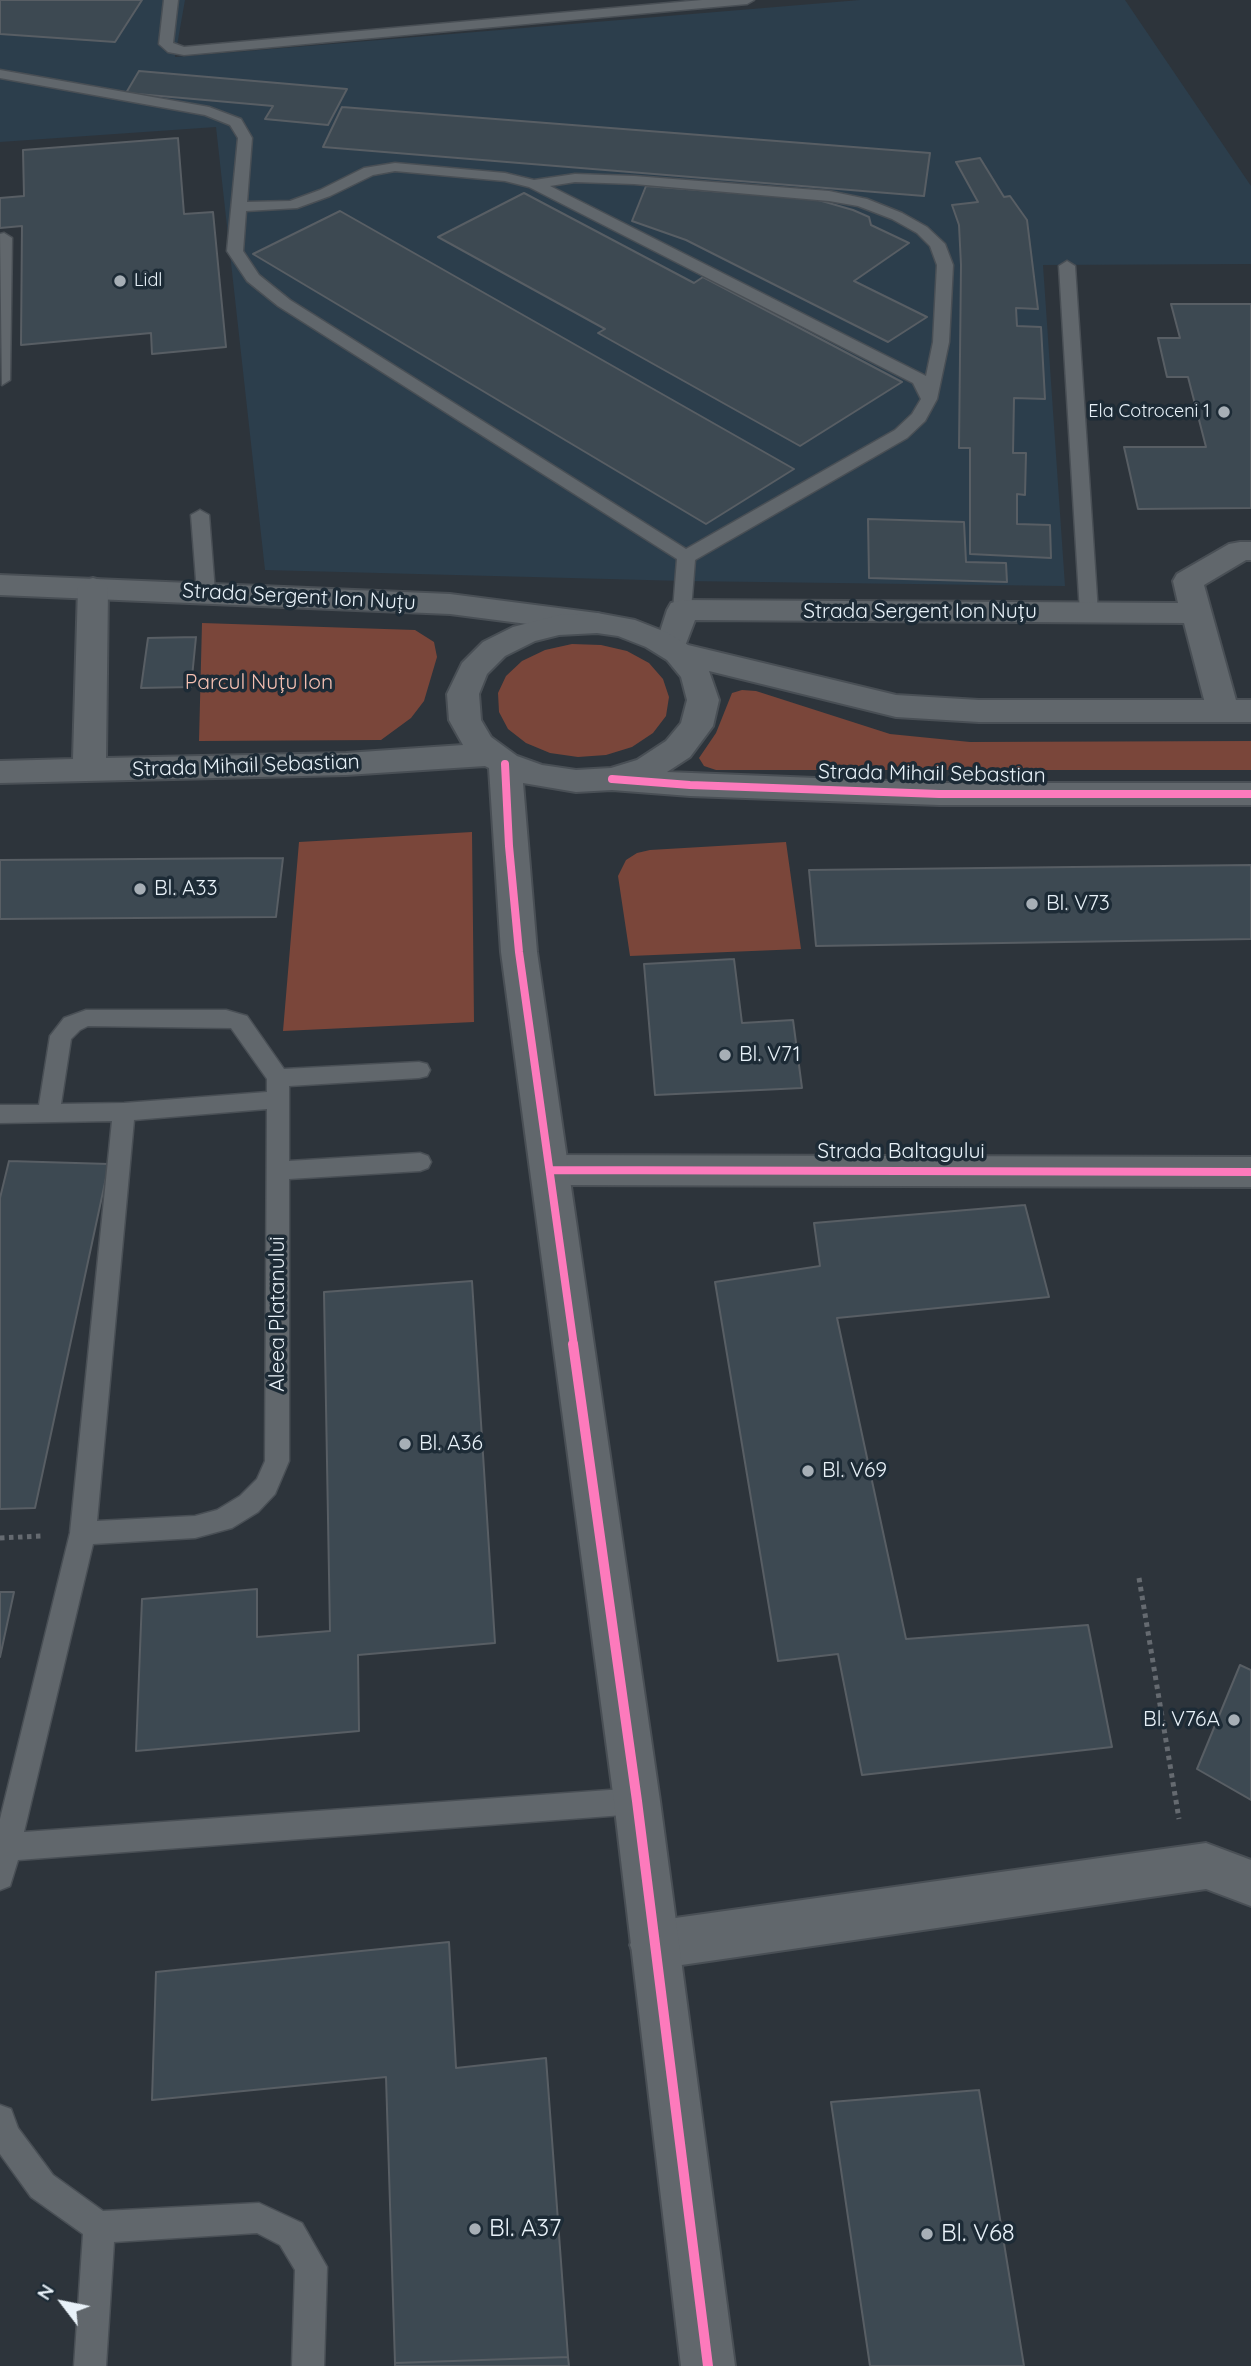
<!DOCTYPE html>
<meta charset="utf-8">
<style>
body{margin:0}
#map{position:relative;width:1251px;height:2366px;overflow:hidden;background:#2d343b;font-family:Quicksand,sans-serif}
canvas{display:block}
.north{position:absolute;left:28px;top:2268px;width:70px;height:70px;-webkit-text-stroke:5px #1d2b36;paint-order:stroke;rotate:302deg;font-size:19px;font-weight:700;line-height:28px;text-align:center;color:#e8f1f8}
.north::after{content:'';display:block;margin:auto;width:24px;height:32px;background:#e8f1f8;clip-path:polygon(50% 0,100% 100%,50% 72%,0 100%)}
</style>
<div id="map">
<canvas width="1251" height="2366"></canvas>
<div class="north">N</div>
</div>
<script>
const context = document.querySelector('canvas').getContext('2d');
context.lineJoin = 'round';
function paint(path, color) { context.fillStyle = color; context.fill(path, 'evenodd'); }
const shape = rows => new Path2D(rows.map(r => 'M' + r).join(''));
function strokePath(path, color, width, dash) { context.strokeStyle = color; context.lineWidth = width; context.lineCap = dash ? 'butt' : 'round'; context.setLineDash(dash || []); context.stroke(path); }
function drawText(font, color, halo, rows, align = 'center') {
  context.font = font + ' Quicksand,sans-serif'; context.lineWidth = 7; context.setLineDash([]); context.textBaseline = 'middle'; context.strokeStyle = halo; context.fillStyle = color; for (const [text, x, y, turn = 0] of rows) {
    context.save(); context.translate(x, y); context.rotate((+turn || 0) * Math.PI / 180); context.textAlign = isNaN(turn) ? turn : align; if (halo) context.strokeText(text, 0, 0); context.fillText(text, 0, 0); context.restore();
  }
}
paint(shape([
 [0,0,185,0,175,57,860,0,1125,0,1251,186,1251,264,1043,265,1065,586,684,581,265,570,216,127,0,142]
]), '#2c3e4c');
paint(shape([
 [202,623,415,630,434,642,437,657,424,701,411,718,381,740,199,741],
 [572,644,601,645,627,651,649,663,663,679,669,697,666,716,653,733,632,747,606,755,578,757,550,753,526,743,508,729,499,712,498,693,506,676,522,661,545,650],
 [742,690,756,691,890,734,970,742,1251,741,1251,770,716,770,704,766,699,758,716,733,732,693],
 [472,832,474,1022,283,1031,299,842],
 [786,842,801,949,630,956,618,876,626,860,637,853,650,850]
]), '#7a463a');
const building = shape([
 [0,0,142,0,115,42,0,34,0,0],
 [139,71,347,89,328,125,265,119,273,106,126,93,139,71],
 [342,107,930,153,924,196,323,147,342,107],
 [178,138,184,214,213,212,226,347,152,354,151,333,21,345,22,226,0,228,0,198,24,196,23,150,178,138],
 [980,158,1004,197,1010,196,1027,220,1038,309,1016,308,1017,326,1041,327,1045,399,1014,398,1013,453,1026,453,1025,495,1017,494,1017,524,1050,525,1051,558,970,554,970,448,959,448,961,265,959,225,952,205,978,202,956,162,980,158],
 [646,186,815,199,853,210,869,217,871,225,909,243,854,281,927,317,888,342,686,240,632,221,646,186],
 [524,193,694,283,703,277,902,382,800,446,598,333,605,329,438,237,524,193],
 [340,211,794,469,706,524,253,254,340,211],
 [1171,304,1251,304,1251,508,1138,509,1124,447,1206,447,1188,377,1167,377,1158,338,1180,338,1171,304],
 [868,519,964,522,966,562,1006,563,1007,582,869,578,868,519],
 [196,637,191,687,141,688,148,638,196,637],
 [283,858,276,917,0,919,0,860,283,858],
 [1251,865,1251,939,816,946,809,870,1251,865],
 [734,959,742,1023,793,1020,802,1088,655,1095,644,964,734,959],
 [9,1161,109,1164,35,1508,0,1509,0,1198,9,1161],
 [1025,1205,1049,1297,837,1318,906,1639,1088,1625,1112,1747,862,1775,838,1654,778,1661,715,1282,820,1266,814,1223,1025,1205],
 [472,1281,495,1643,358,1655,359,1731,136,1751,142,1599,257,1589,257,1637,330,1631,324,1292,472,1281],
 [0,1592,14,1592,0,1657,0,1592],
 [1240,1665,1251,1670,1251,1800,1197,1769,1240,1665],
 [449,1942,456,2068,546,2058,568,2357,395,2363,386,2077,152,2100,156,1972,449,1942],
 [979,2090,1024,2366,870,2366,831,2102,979,2090],
 [568,2357,569,2366,395,2366,395,2363,568,2357]
]);
paint(building, '#3d4952');
strokePath(building, '#585e64', 2);
const lane = shape([
 [164,0,178,0,173,43,184,47,702,0,754,0,747,4,184,55,168,52,159,44,164,0],
 [0,70,209,107,241,119,252,138,247,202,290,201,320,190,364,168,395,163,505,173,534,180,575,174,634,176,829,191,867,199,902,213,927,227,945,244,953,265,949,342,937,399,925,421,907,438,695,560,691,610,682,616,676,614,673,610,677,559,278,306,247,281,227,251,238,138,230,125,205,115,0,78,0,70],
 [395,171,505,181,529,187,913,383,921,399,912,414,895,430,686,549,290,300,259,275,243,251,246,211,297,208,330,196,373,175,395,171],
 [575,182,634,184,829,201,858,206,892,219,917,233,930,246,937,265,933,342,926,376,550,186,575,182],
 [4,233,12,238,10,380,2,385,0,234,4,233],
 [1067,261,1075,266,1098,613,1089,619,1080,613,1059,266,1067,261],
 [200,510,209,515,215,592,206,598,197,592,191,515,200,510],
 [86,1010,226,1010,247,1016,284,1069,419,1062,427,1064,430,1070,427,1076,419,1078,289,1086,289,1161,420,1153,428,1156,431,1162,428,1168,420,1171,289,1179,289,1461,275,1494,258,1512,232,1528,195,1538,93,1544,24,1832,637,1788,647,1792,651,1801,647,1810,637,1814,18,1860,10,1886,0,1890,0,1819,70,1533,112,1121,0,1123,0,1105,39,1105,50,1036,64,1018,86,1010],
 [88,1026,231,1028,267,1079,267,1092,124,1103,61,1104,71,1039,80,1030,88,1026],
 [267,1109,265,1461,257,1479,240,1496,217,1510,195,1516,97,1521,134,1120,267,1109],
 [0,2105,11,2109,18,2128,53,2175,103,2211,259,2203,302,2223,327,2267,324,2366,292,2366,295,2270,280,2245,257,2233,114,2242,106,2366,74,2366,83,2234,31,2197,0,2154,0,2105]
]);
const street = shape([
 [1240,542,1251,542,1251,560,1246,560,1204,585,1239,711,1234,719,1223,722,1212,719,1207,711,1184,623,695,620,682,654,671,657,660,654,655,647,667,610,671,603,682,600,1178,603,1173,581,1177,574,1229,544,1240,542],
 [0,575,450,594,597,613,608,616,613,623,608,630,597,633,450,614,0,595,0,575],
 [551,1155,1251,1157,1251,1187,551,1185,537,1181,532,1170,537,1159,551,1155],
 [1206,1843,1251,1860,1251,1906,1206,1889,654,1969,637,1962,630,1945,637,1928,654,1921,1206,1843]
]);
const secondary = shape([
 [93,578,104,581,108,588,106,758,346,753,463,745,449,720,447,694,462,663,483,642,513,627,559,615,597,613,635,620,668,633,688,645,896,695,979,700,1251,700,1251,722,979,722,896,717,709,671,719,700,713,726,690,757,667,772,939,783,1251,783,1251,805,939,805,690,796,612,790,576,792,523,783,537,952,660,1801,735,2366,681,2366,614,1801,501,952,489,768,485,766,346,775,0,783,0,761,73,759,78,588,82,581,93,578],
 [597,633,618,636,646,647,667,660,681,677,687,700,681,723,666,741,637,760,611,768,576,770,542,765,517,756,491,737,481,720,479,694,487,674,505,656,535,641,559,635,597,633]
]);
strokePath(lane, '#494f55', 3);
strokePath(street, '#494f55', 4);
strokePath(secondary, '#494f55', 4);
strokePath(shape([
 [0,1538,41,1536],
 [1139,1578,1179,1819]
]), '#656a70', 5, [4.5, 4.5]);
paint(lane, '#61676c');
paint(street, '#61676c');
paint(secondary, '#61676c');
strokePath(shape([
 [505,764,509,846,519,952,574,1346],
 [612,779,690,785,939,794,1251,794],
 [551,1170,1251,1172]
]), '#fd7abc', 8);
strokePath(shape([
 [573,1344,637,1801,708,2366]
]), '#fd7abc', 10);
for (const [x, y, r, color] of [
 [120,281,7,"#a7afb6"],
 [1224,412,7,"#a7afb6"],
 [140,889,7,"#a7afb6"],
 [1032,904,7,"#a7afb6"],
 [725,1055,7,"#a7afb6"],
 [405,1444,7,"#a7afb6"],
 [808,1471,7,"#a7afb6"],
 [1234,1720,7,"#a7afb6"],
 [475,2229,7,"#a7afb6"],
 [927,2234,7,"#a7afb6"]
]) { const dot = new Path2D(); dot.arc(x, y, r, 0, 2 * Math.PI); context.fillStyle = color; context.fill(dot); strokePath(dot, '#1d2b36', 2.5); }
drawText('18px', '#e8f1f8', '#1d2b36', [
 ["Lidl",134,281],
 ["Ela Cotroceni 1",1210,412,"right"]
], 'left');
drawText('21px', '#e8f1f8', '#1d2b36', [
 ["Strada Sergent Ion Nuțu",299,597,3],
 ["Strada Sergent Ion Nuțu",920,612],
 ["Strada Mihail Sebastian",246,766,-2],
 ["Strada Mihail Sebastian",932,774,1],
 ["Strada Baltagului",901,1152],
 ["Aleea Platanului",278,1314,-90]
]);
drawText('21px', '#f5c0b2', '#1d2b36', [
 ["Parcul Nuțu Ion",259,683]
]);
drawText('21px', '#e8f1f8', '#1d2b36', [
 ["Bl. A33",154,889],
 ["Bl. V73",1046,904],
 ["Bl. V71",739,1055],
 ["Bl. A36",419,1444],
 ["Bl. V69",822,1471],
 ["Bl. V76A",1220,1720,"right"]
], 'left');
drawText('24px', '#e8f1f8', '#1d2b36', [
 ["Bl. A37",489,2229],
 ["Bl. V68",941,2234]
], 'left');
</script>
